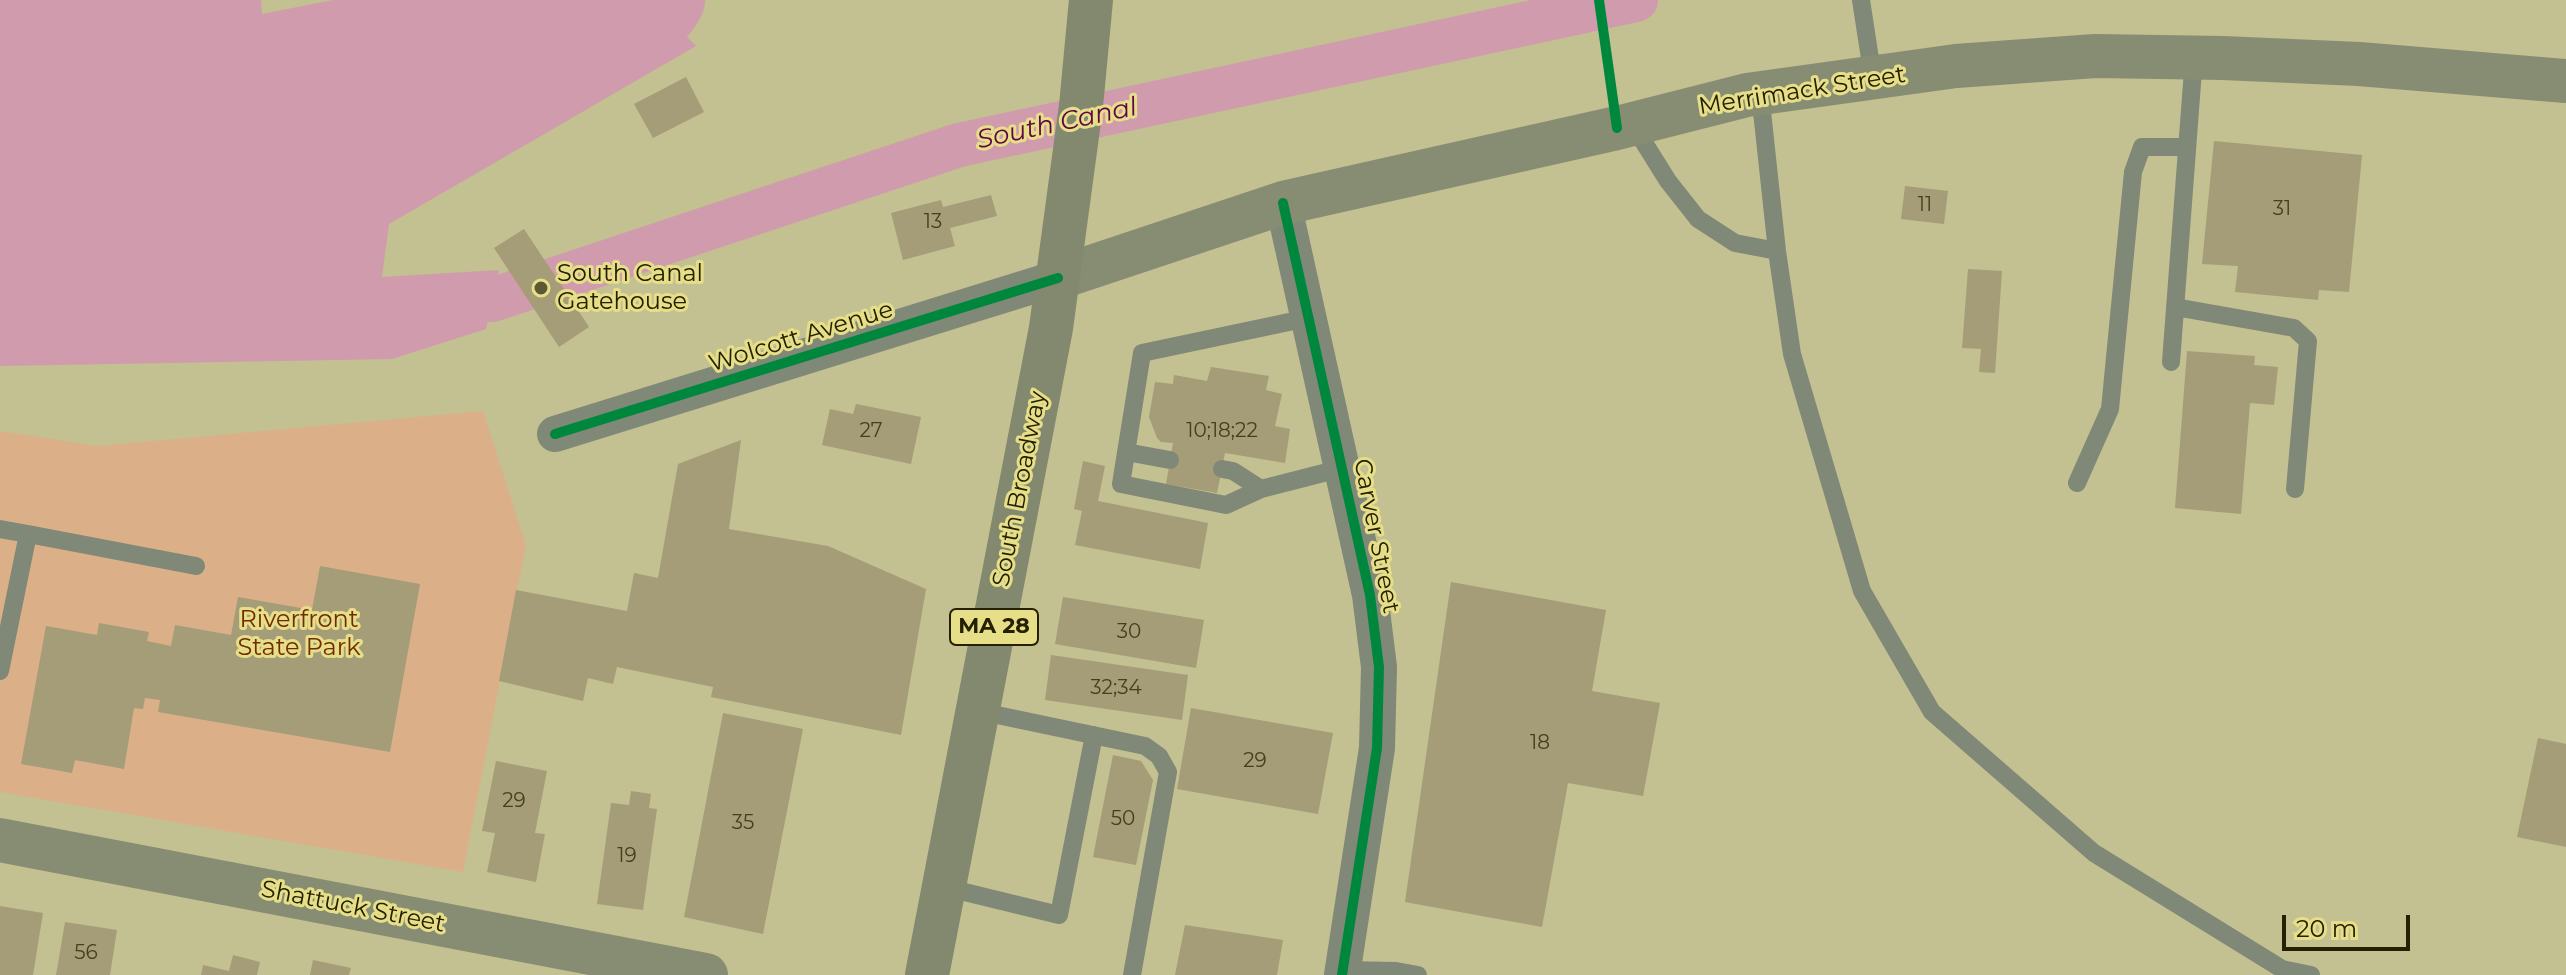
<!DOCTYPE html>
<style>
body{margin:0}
#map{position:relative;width:2566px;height:975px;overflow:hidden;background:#c3c091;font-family:Montserrat,sans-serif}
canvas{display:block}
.scale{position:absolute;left:2282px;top:915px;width:128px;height:36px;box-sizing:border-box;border:4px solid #242000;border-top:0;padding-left:10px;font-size:24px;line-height:28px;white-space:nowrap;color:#242000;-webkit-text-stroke:6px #e6de88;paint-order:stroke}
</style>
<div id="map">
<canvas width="2566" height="975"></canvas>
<div class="scale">20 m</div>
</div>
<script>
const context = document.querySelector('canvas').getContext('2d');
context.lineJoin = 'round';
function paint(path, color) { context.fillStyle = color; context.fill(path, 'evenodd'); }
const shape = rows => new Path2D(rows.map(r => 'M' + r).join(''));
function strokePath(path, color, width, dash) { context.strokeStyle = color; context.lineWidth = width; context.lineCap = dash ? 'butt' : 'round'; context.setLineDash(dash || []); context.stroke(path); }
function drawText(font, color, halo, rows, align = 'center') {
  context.font = font + ' Montserrat,sans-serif'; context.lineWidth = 6; context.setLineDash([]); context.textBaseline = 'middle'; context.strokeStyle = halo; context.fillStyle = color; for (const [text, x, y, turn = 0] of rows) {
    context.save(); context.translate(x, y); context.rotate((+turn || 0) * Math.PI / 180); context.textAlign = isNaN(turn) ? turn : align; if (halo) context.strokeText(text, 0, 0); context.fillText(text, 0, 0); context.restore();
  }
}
paint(shape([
 [483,411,526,545,463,872,0,792,0,431,98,446]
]), '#dbb089');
paint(shape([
 [0,0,261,0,262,14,333,0,650,0,696,46,389,224,382,277,499,270,486,329,392,359,0,366]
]), '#d09bac');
strokePath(shape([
 [492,300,959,145,1636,0]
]), '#d09bac', 44);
strokePath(shape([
 [661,9,667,0]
]), '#d09bac', 76);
paint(shape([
 [686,77,704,112,653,138,634,104],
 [2214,141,2362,155,2349,292,2319,290,2318,300,2235,292,2238,266,2202,264],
 [1905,186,1948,191,1944,224,1901,219],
 [991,195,997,216,950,228,955,246,903,260,891,213,941,200,943,207],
 [524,229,589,327,559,347,494,248],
 [1968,269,2002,271,1995,373,1979,372,1981,349,1962,348],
 [2187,351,2255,356,2254,365,2278,367,2274,405,2250,403,2241,514,2175,508],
 [1211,367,1269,376,1266,390,1282,394,1275,426,1290,429,1285,463,1225,453,1217,493,1166,484,1173,443,1161,442,1157,438,1149,417,1155,382,1173,384,1174,375,1207,381],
 [856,404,921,417,911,464,822,445,830,409,853,414],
 [741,440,729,529,828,546,926,589,901,735,711,697,713,687,617,667,613,684,588,678,583,701,499,681,516,590,627,611,634,573,658,578,678,464],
 [1083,461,1105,466,1098,501,1208,523,1200,569,1075,545,1082,511,1074,509],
 [320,566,420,584,390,752,158,712,160,700,145,698,143,709,134,708,124,769,75,760,72,773,21,764,46,626,97,635,99,623,149,632,147,641,171,646,175,625,231,635,238,597,312,610],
 [1451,582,1606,610,1592,691,1660,703,1643,796,1568,783,1542,927,1405,902],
 [1063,597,1204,620,1196,668,1055,644],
 [1051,655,1188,675,1182,720,1045,700],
 [1191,708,1333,733,1318,814,1177,789],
 [723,713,803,729,763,934,684,917],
 [2538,738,2566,744,2566,847,2517,837],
 [1113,755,1141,761,1153,780,1136,865,1093,857],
 [496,761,547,771,535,833,545,834,536,882,487,872,495,833,482,831],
 [631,791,651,794,649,808,657,809,643,910,597,904,611,803,629,805],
 [0,906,43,913,33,975,0,975],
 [65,922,117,930,110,975,56,975],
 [1185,925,1283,940,1277,975,1175,975],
 [233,955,260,962,257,975,201,975,203,965,229,971],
 [313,960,351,968,349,975,310,975]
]), '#a59c78');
strokePath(shape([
 [1861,0,1873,78],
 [1760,93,1777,251,1792,354,1862,591,1932,712,2094,853,2282,969,2311,975],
 [1633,125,1668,181,1698,219,1735,243,1777,251],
 [2175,307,2294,328,2308,341,2295,489],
 [1308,318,1142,353,1121,484,1226,505,1261,489,1343,468],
 [2171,362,2194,57],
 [1126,452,1170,460],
 [1222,469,1233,471,1261,489],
 [2077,483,2110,409,2133,172,2142,147,2187,147],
 [0,529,28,534],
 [0,671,28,534,196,566],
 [978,711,1145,746,1159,756,1168,772,1132,975],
 [944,887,1059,915,1094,735],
 [1343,970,1396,971,1418,975]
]), '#808877', 18);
strokePath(shape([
 [1283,203,1370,595,1379,667,1377,748,1342,975],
 [555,434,1058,278]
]), '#808877', 36);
strokePath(shape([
 [1058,278,1283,203,1617,128,1747,95,1956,66,2095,56,2223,58,2359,64,2566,81],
 [0,840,706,975]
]), '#878d73', 44);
strokePath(shape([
 [927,975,1051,328,1081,106,1091,0]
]), '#82896e', 44);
strokePath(shape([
 [1599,0,1617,128],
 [1283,203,1370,595,1379,667,1377,748,1342,975],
 [555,434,1058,278]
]), '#00873e', 10);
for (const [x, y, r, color] of [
 [541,288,8,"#5c5833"]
]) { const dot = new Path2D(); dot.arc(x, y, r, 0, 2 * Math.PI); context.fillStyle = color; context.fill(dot); strokePath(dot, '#e6de88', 3); }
drawText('20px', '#443f1e', null, [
 ["11",1925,205],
 ["31",2282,209],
 ["13",933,222],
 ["27",871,431],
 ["10;18;22",1222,431],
 ["30",1129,632],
 ["32;34",1116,688],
 ["18",1540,743],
 ["29",1255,761],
 ["29",514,801],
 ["50",1123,819],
 ["35",743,823],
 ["19",627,856],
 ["56",86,953]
]);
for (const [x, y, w] of [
 [994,627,88]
]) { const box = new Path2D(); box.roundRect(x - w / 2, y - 18, w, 36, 6); context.fillStyle = '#e6de88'; context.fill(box); strokePath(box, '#242000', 2); }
drawText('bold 22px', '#242000', null, [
 ["MA 28",994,627]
]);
drawText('24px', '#242000', '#e6de88', [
 ["Merrimack Street",1802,91,-9],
 ["Wolcott Avenue",801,337,-17],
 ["South Broadway",1020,489,-79],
 ["Carver Street",1376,536,79],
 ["Shattuck Street",353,907,11]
]);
drawText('24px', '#242000', '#e6de88', [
 ["South Canal",557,274],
 ["Gatehouse",557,302]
], 'left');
drawText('24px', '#702b05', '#e6de88', [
 ["Riverfront",299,620],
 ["State Park",299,648]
]);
drawText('italic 26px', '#600647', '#e6de88', [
 ["South Canal",1057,124,-12]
]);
</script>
